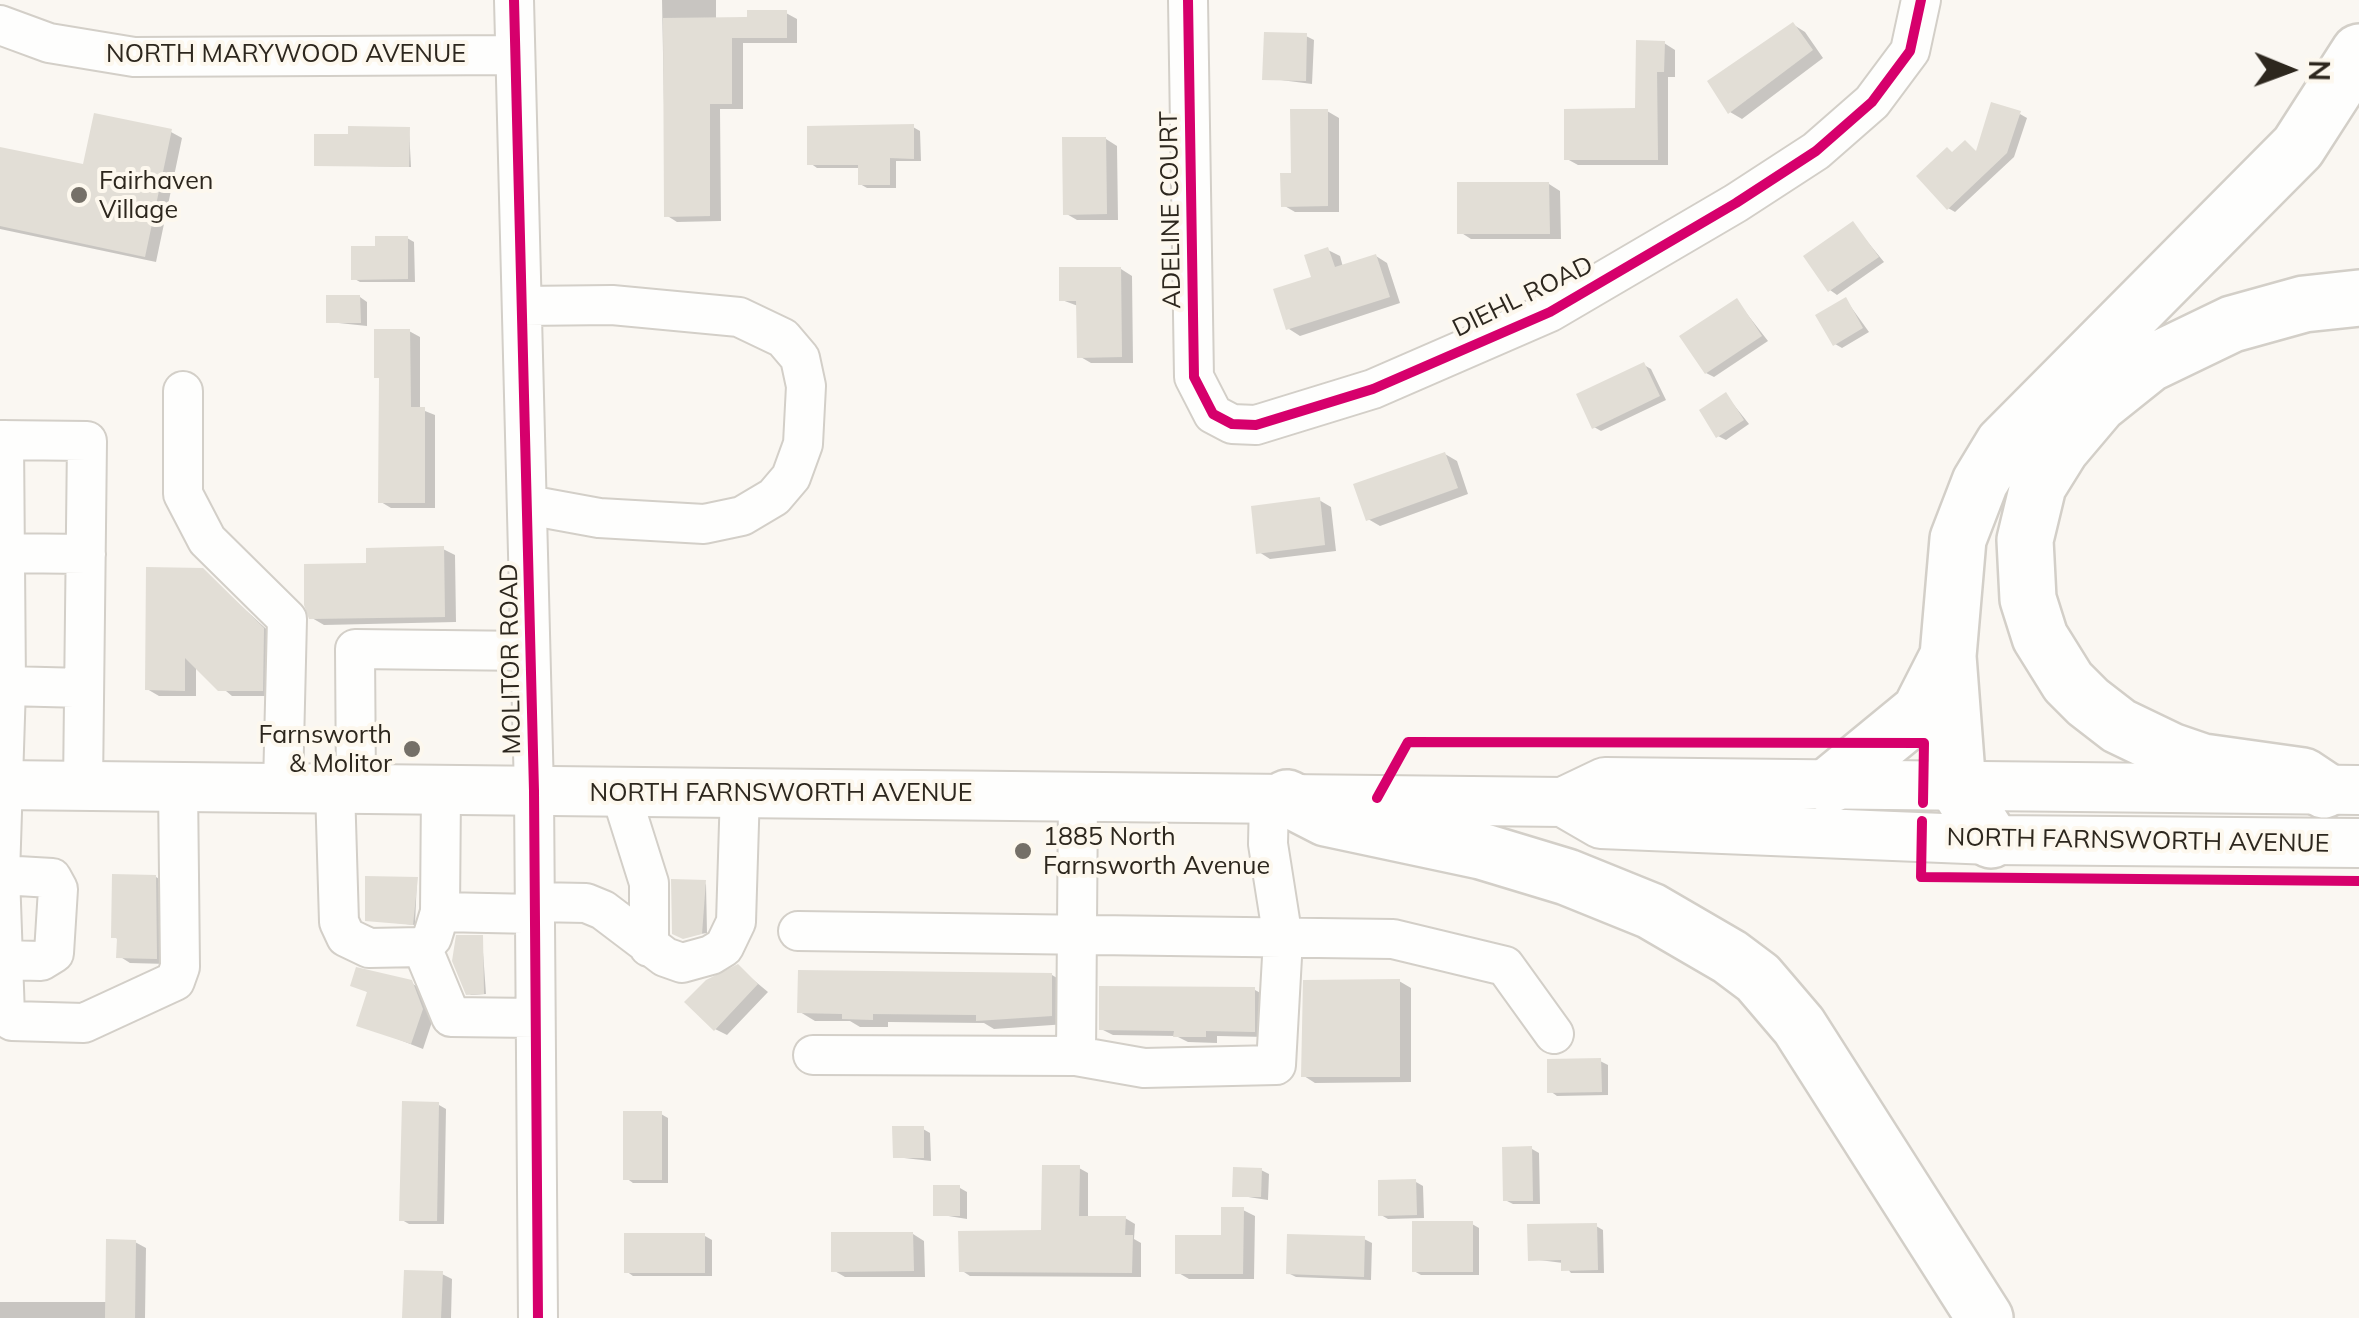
<!DOCTYPE html>
<style>
body{margin:0}
#map{position:relative;width:2359px;height:1318px;overflow:hidden;background:#faf7f2;font-family:Mulish,sans-serif}
canvas{display:block}
.north{position:absolute;left:2239px;top:20px;width:100px;height:100px;-webkit-text-stroke:8px #fdf8ee;paint-order:stroke;rotate:91deg;font-size:28px;font-weight:700;line-height:40px;text-align:center;color:#2d271e}
.north::after{content:'';display:block;margin:auto;width:35px;height:45px;background:#2d271e;clip-path:polygon(50% 0,100% 100%,50% 72%,0 100%)}
</style>
<div id="map">
<canvas width="2359" height="1318"></canvas>
<div class="north">N</div>
</div>
<script>
const context = document.querySelector('canvas').getContext('2d');
context.lineJoin = 'round';
function paint(path, color) { context.fillStyle = color; context.fill(path, 'evenodd'); }
const shape = rows => new Path2D(rows.map(r => 'M' + r).join(''));
function strokePath(path, color, width, dash) { context.strokeStyle = color; context.lineWidth = width; context.lineCap = dash ? 'butt' : 'round'; context.setLineDash(dash || []); context.stroke(path); }
function drawText(font, color, halo, rows, align = 'center') {
  context.font = font + ' Mulish,sans-serif'; context.lineWidth = 8; context.setLineDash([]); context.textBaseline = 'middle'; context.strokeStyle = halo; context.fillStyle = color; for (const [text, x, y, turn = 0] of rows) {
    context.save(); context.translate(x, y); context.rotate((+turn || 0) * Math.PI / 180); context.textAlign = isNaN(turn) ? turn : align; if (halo) context.strokeText(text, 0, 0); context.fillText(text, 0, 0); context.restore();
  }
}
paint(shape([
 [662,0,716,0,716,20,786,13,797,19,797,43,743,43,743,109,720,109,721,221,677,222,666,215],
 [1794,25,1805,32,1823,58,1742,119,1730,112],
 [1306,36,1314,40,1312,84,1265,78],
 [1664,43,1675,50,1675,77,1668,77,1668,165,1578,165,1567,159,1637,111],
 [1327,111,1339,118,1339,212,1295,212,1283,205,1293,176],
 [2020,114,2027,118,2014,157,1955,212,1948,208,1954,154,1965,143,1978,153],
 [913,127,920,131,921,161,896,161,896,188,867,188,860,184,860,168,817,168,810,163],
 [409,129,411,167,316,165,350,136],
 [171,132,182,138,156,262,0,229,0,149,85,167],
 [1106,139,1117,146,1118,220,1077,220,1065,213],
 [1549,184,1560,191,1561,239,1471,239,1460,232],
 [1853,224,1884,262,1837,295,1830,290],
 [407,238,414,242,415,282,360,282,353,278,378,248],
 [1328,250,1340,256,1343,267,1376,256,1387,263,1400,303,1300,336,1289,329],
 [1121,269,1132,276,1133,363,1091,363,1079,356,1078,306,1062,300],
 [360,297,367,302,367,326,329,322],
 [1846,300,1869,332,1842,348,1835,344],
 [1737,301,1768,341,1714,377,1706,373],
 [409,331,420,337,420,409,435,415,435,508,391,508,381,502,381,379,377,377],
 [1644,365,1651,369,1666,400,1601,431,1594,427],
 [1726,395,1749,424,1726,440,1718,436],
 [1445,454,1457,461,1468,494,1380,526,1368,519],
 [1319,500,1331,507,1336,551,1270,559,1259,552],
 [443,549,455,555,456,622,324,625,312,618,369,565],
 [202,570,275,637,274,696,232,696,196,666,196,696,159,696,147,689],
 [156,877,167,884,168,964,130,963,119,956,119,940,113,936],
 [417,879,415,925,368,920],
 [706,883,707,933,681,937],
 [482,938,486,994,471,995,468,993],
 [738,967,768,992,727,1035,715,1029],
 [1052,975,1067,984,1067,1024,994,1029,984,1023,888,1022,888,1027,860,1027,850,1021,815,1021,800,1012],
 [1399,981,1411,988,1411,1082,1315,1083,1304,1076],
 [411,983,423,990,434,1016,423,1049,359,1024,370,993,353,985],
 [1255,990,1266,996,1266,1037,1217,1036,1217,1043,1188,1042,1176,1036,1113,1035,1101,1029],
 [1600,1061,1608,1065,1608,1095,1557,1096,1550,1091],
 [439,1105,446,1109,444,1224,409,1224,402,1220],
 [661,1114,668,1118,668,1183,633,1183,626,1178],
 [923,1129,930,1133,931,1161,895,1157],
 [1532,1149,1539,1153,1540,1204,1513,1204,1505,1200],
 [1079,1168,1088,1173,1088,1218,1125,1218,1135,1224,1134,1239,1141,1243,1141,1277,970,1276,961,1270,1044,1233],
 [1261,1170,1269,1174,1268,1200,1235,1195],
 [1416,1182,1423,1186,1424,1218,1388,1219,1381,1215],
 [960,1188,967,1192,967,1219,936,1214],
 [1243,1210,1255,1216,1254,1279,1189,1279,1177,1272,1223,1238],
 [1472,1224,1479,1228,1479,1275,1421,1275,1414,1271],
 [1596,1226,1603,1230,1604,1273,1571,1273,1563,1263,1531,1259],
 [913,1234,924,1241,925,1277,845,1277,833,1270],
 [705,1236,712,1240,712,1276,633,1276,626,1271],
 [1364,1239,1372,1243,1371,1280,1296,1277,1288,1273],
 [135,1242,146,1248,145,1318,0,1318,0,1302,108,1302],
 [442,1274,452,1279,451,1318,405,1318]
]), '#0003');
paint(shape([
 [747,10,787,10,787,38,732,38,732,104,710,104,710,216,664,217,663,18,747,17],
 [1793,22,1813,50,1728,114,1707,81],
 [1264,32,1307,33,1306,81,1262,80],
 [1636,40,1665,41,1664,72,1657,72,1658,160,1564,160,1564,109,1635,108],
 [1991,102,2021,111,2007,153,1947,210,1916,176,1947,147,1952,152,1965,140,1976,151],
 [1290,109,1328,109,1328,206,1281,207,1280,173,1291,173],
 [94,113,172,129,145,257,0,226,0,147,83,164],
 [914,124,914,159,890,158,890,185,858,185,858,165,807,165,807,126],
 [348,126,410,127,409,167,314,166,314,134,348,134],
 [1062,137,1106,137,1107,214,1063,215],
 [1457,182,1549,182,1550,234,1457,234],
 [1853,221,1879,257,1828,292,1803,256],
 [375,236,408,236,408,279,351,280,351,246,375,246],
 [1328,247,1335,267,1376,254,1390,297,1286,330,1273,289,1311,277,1304,255],
 [1059,267,1121,267,1122,357,1077,358,1076,301,1059,301],
 [326,295,360,295,361,323,326,323],
 [1846,297,1863,328,1833,346,1815,315],
 [1737,298,1762,336,1705,374,1679,336],
 [374,329,410,329,411,407,425,407,425,503,378,503,379,378,374,378],
 [1644,362,1660,396,1592,429,1576,394],
 [1726,392,1744,420,1716,438,1699,410],
 [1445,452,1458,488,1366,521,1353,484],
 [1320,497,1325,545,1256,554,1251,506],
 [444,546,445,617,309,619,304,605,304,564,366,563,366,548],
 [146,567,203,568,264,628,263,691,218,691,185,658,185,691,145,690],
 [112,874,156,875,157,959,116,958,117,938,111,938],
 [365,876,418,877,413,925,365,921],
 [671,879,706,880,702,934,683,939,672,934],
 [456,935,483,935,484,994,466,995,452,961],
 [738,964,758,984,714,1031,684,1002,706,980],
 [356,967,412,980,423,1009,411,1044,356,1026,367,992,350,986],
 [798,970,1052,973,1052,1016,976,1021,976,1015,873,1014,873,1020,842,1019,842,1014,797,1013],
 [1400,979,1400,1077,1301,1077,1303,980],
 [1099,986,1255,987,1255,1032,1206,1031,1206,1037,1173,1037,1174,1031,1099,1030],
 [1601,1058,1602,1092,1547,1093,1547,1059],
 [402,1101,439,1102,437,1221,399,1221],
 [623,1111,662,1111,662,1180,623,1180],
 [892,1126,924,1126,924,1158,893,1158],
 [1532,1146,1533,1201,1503,1201,1502,1147],
 [1042,1165,1080,1165,1079,1216,1126,1216,1125,1235,1133,1235,1132,1273,959,1272,958,1231,1041,1230],
 [1233,1167,1262,1168,1261,1197,1232,1197],
 [1416,1179,1417,1215,1378,1216,1378,1180],
 [933,1185,960,1185,960,1216,933,1216],
 [1221,1207,1244,1207,1243,1274,1175,1274,1175,1235,1221,1235],
 [1412,1221,1473,1221,1473,1272,1412,1272],
 [1597,1223,1598,1270,1561,1271,1561,1260,1528,1261,1527,1224],
 [831,1232,913,1232,914,1271,831,1272],
 [624,1233,705,1233,705,1273,624,1273],
 [1287,1234,1365,1236,1364,1277,1286,1274],
 [106,1239,136,1240,135,1318,105,1318],
 [404,1270,443,1271,441,1318,402,1318]
]), '#e2ded6');
const minor = shape([
 [514,0,534,791,538,1318],
 [1188,0,1194,377,1213,414,1232,424,1256,425,1373,389,1550,312,1736,203,1816,151,1872,102,1910,51,1921,0],
 [0,25,49,43,134,57,515,55],
 [522,306,612,305,739,317,783,338,800,358,806,386,803,444,791,477,774,497,742,516,704,524,599,518,528,505],
 [183,391,183,494,207,540,287,619,283,787],
 [0,440,87,441,83,786],
 [4,440,6,686,0,875,5,1016,12,1021,84,1023,175,981,180,967,178,786],
 [0,553,86,554],
 [6,686,84,688],
 [335,788,339,922,346,937,369,948,422,947,432,938,440,912,441,790],
 [356,788,355,649,530,651],
 [620,791,649,883,649,947],
 [0,875,52,878,58,889,54,953,41,961,1,960],
 [534,902,586,903,603,910,665,957,682,963,711,955,724,947,736,922,740,791],
 [440,912,535,914],
 [798,931,1393,939,1505,966,1554,1034],
 [422,947,451,1017,535,1018],
 [813,1055,1076,1056,1144,1068,1276,1065,1283,939,1268,844,1269,798],
 [1076,1056,1078,795]
]);
const major = shape([
 [0,785,1563,802,1605,782,2359,790],
 [1563,802,1601,824,1991,840,2359,843]
]);
const highway = shape([
 [1830,785,1920,711,1948,656],
 [2324,790,2303,776,2203,762,2171,751,2119,726,2088,702,2068,682,2040,637,2028,599,2025,540,2038,486,2061,449,2099,404,2149,364,2232,324,2304,304,2359,298],
 [1287,798,1326,818,1481,851,1567,877,1651,911,1730,957,1758,978,1799,1026,1985,1318],
 [1991,840,1958,788,1948,656,1958,539,1980,482,2003,444,2298,147,2359,52]
]);
strokePath(minor, '#d3cfc8', 42);
strokePath(major, '#d3cfc8', 52);
strokePath(highway, '#d3cfc8', 60);
strokePath(minor, '#fefefd', 38);
strokePath(major, '#fefefd', 48);
strokePath(highway, '#fefefd', 55);
strokePath(shape([
 [514,0,534,791,538,1318],
 [1188,0,1194,377,1213,414,1232,424,1256,425,1373,389,1550,312,1736,203,1816,151,1872,102,1910,51,1921,0],
 [1377,798,1408,742,1924,743,1923,803],
 [1922,821,1921,877,2359,881]
]), '#d6006c', 10);
for (const [x, y, r, color] of [
 [79,195,10,"#757068"],
 [412,749,10,"#757068"],
 [1023,851,10,"#757068"]
]) { const dot = new Path2D(); dot.arc(x, y, r, 0, 2 * Math.PI); context.fillStyle = color; context.fill(dot); strokePath(dot, '#fdf8ee', 4); }
drawText('25px', '#2d271e', '#fdf8ee', [
 ["NORTH MARYWOOD AVENUE",286,54],
 ["ADELINE COURT",1171,210,-91],
 ["DIEHL ROAD",1523,297,-26],
 ["MOLITOR ROAD",511,659,-91],
 ["NORTH FARNSWORTH AVENUE",781,793],
 ["NORTH FARNSWORTH AVENUE",2138,841,1]
]);
drawText('25px', '#2d271e', '#fdf8ee', [
 ["Fairhaven",99,181],
 ["Village",99,210],
 ["Farnsworth",392,735,"right"],
 ["& Molitor",392,764,"right"],
 ["1885 North",1043,837],
 ["Farnsworth Avenue",1043,866]
], 'left');
</script>
